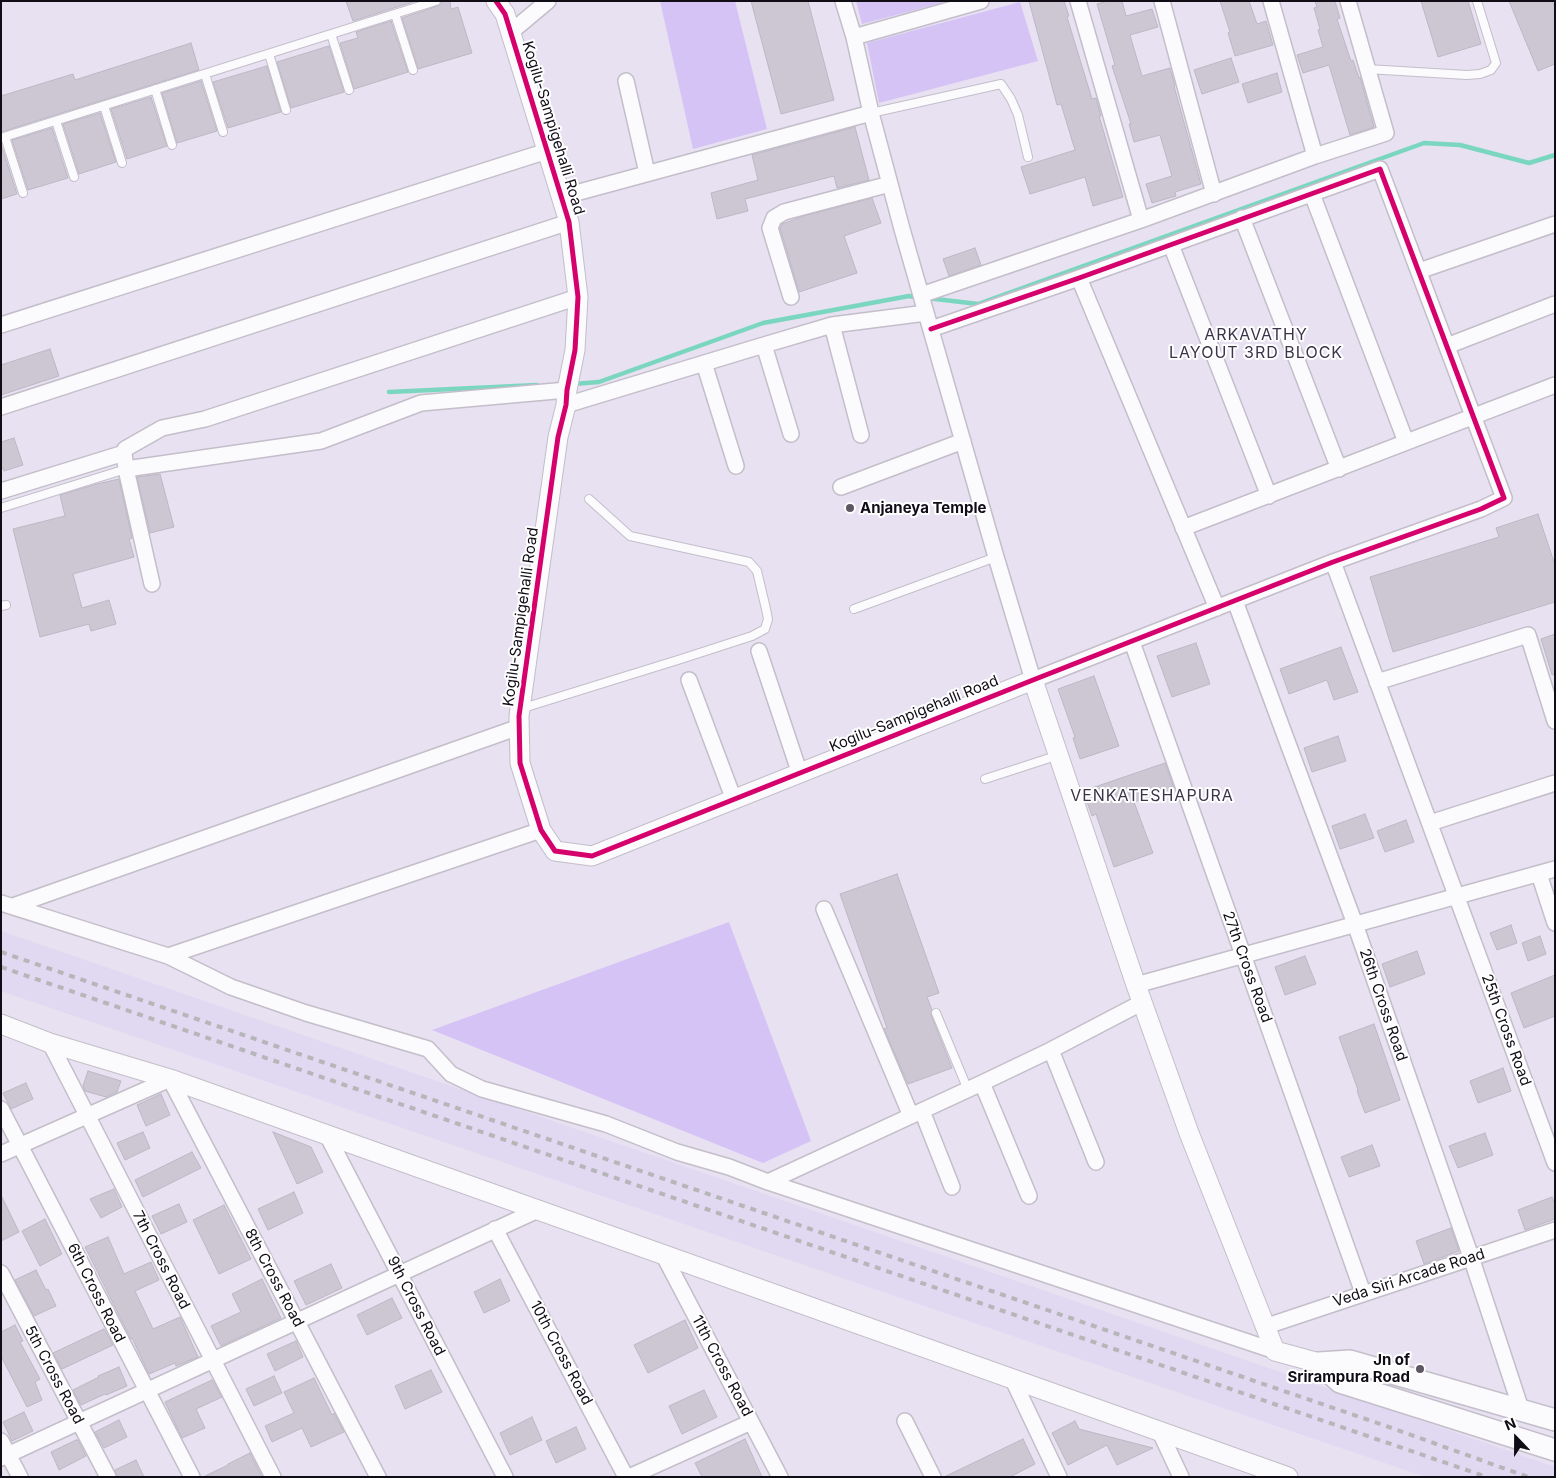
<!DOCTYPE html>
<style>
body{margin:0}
#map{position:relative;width:1556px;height:1478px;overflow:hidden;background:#e7e1f1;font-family:Inter,sans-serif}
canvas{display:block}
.frame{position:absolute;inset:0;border:2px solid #110d17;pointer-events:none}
.north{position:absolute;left:1491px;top:1413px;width:50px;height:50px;-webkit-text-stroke:4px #fff;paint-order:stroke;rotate:338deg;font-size:14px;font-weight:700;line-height:20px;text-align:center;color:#110d17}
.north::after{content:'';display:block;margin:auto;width:18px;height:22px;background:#110d17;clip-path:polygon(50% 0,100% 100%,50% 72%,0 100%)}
</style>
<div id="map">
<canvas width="1556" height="1478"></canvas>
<div class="frame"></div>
<div class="north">N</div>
</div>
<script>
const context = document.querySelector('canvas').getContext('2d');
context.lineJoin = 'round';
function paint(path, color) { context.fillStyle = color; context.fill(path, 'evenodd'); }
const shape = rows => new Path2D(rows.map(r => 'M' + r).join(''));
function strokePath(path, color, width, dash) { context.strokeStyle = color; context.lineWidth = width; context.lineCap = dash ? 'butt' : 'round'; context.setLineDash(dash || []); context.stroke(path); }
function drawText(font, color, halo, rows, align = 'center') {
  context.font = font + ' Inter,sans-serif'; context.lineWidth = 4; context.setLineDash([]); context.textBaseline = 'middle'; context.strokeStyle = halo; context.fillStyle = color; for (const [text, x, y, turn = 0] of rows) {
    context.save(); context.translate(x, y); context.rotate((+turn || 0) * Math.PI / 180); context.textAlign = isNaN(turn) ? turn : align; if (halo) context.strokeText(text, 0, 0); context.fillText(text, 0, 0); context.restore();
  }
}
paint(shape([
 [1,931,834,1218,1555,1467,1555,1477,1426,1477,1,991]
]), '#e1d8f2');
paint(shape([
 [660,1,735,1,767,129,693,149],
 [856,1,949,1,862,24],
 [1020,2,1038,61,879,103,867,43],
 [729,922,811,1141,763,1163,432,1030]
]), '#d6c3f6');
strokePath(shape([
 [927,298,978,304,1424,143,1460,145,1529,163,1555,155],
 [573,384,599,382,763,323,909,296,919,298],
 [389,392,537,385]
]), '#7bd6c0', 4.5);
const building = shape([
 [346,1,416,1,353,21,346,1],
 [442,1,450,1,451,9,458,7,472,53,418,69,402,18,438,6,442,1],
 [751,1,808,1,834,100,781,114,751,1],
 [1029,1,1064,1,1069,16,1067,17,1092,99,1096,98,1101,116,1099,116,1123,197,1093,206,1085,177,1030,194,1021,167,1075,150,1061,104,1057,105,1029,1],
 [1108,1,1122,1,1126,16,1152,9,1158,27,1130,35,1142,76,1170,68,1175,86,1174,86,1201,184,1175,192,1176,196,1152,203,1146,184,1172,176,1160,135,1134,142,1129,124,1131,124,1112,66,1115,65,1097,4,1108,1],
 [1220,1,1249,1,1257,24,1266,21,1273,45,1235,56,1228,33,1230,32,1220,1],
 [1315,1,1335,1,1340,18,1337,19,1351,61,1353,60,1359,78,1360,77,1374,127,1350,135,1329,65,1303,73,1297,55,1323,47,1318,30,1320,29,1314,8,1317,7,1315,1],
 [1421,1,1468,1,1481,44,1438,57,1421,1],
 [1509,1,1552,1,1555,7,1555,64,1538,71,1509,1],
 [391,21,408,72,354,89,340,43,358,38,356,32,391,21],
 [191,43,199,70,1,132,1,96,73,74,75,80,191,43],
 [329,46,344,92,291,108,277,62,329,46],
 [1231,58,1239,82,1202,94,1194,70,1231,58],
 [267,66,281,112,228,128,213,82,267,66],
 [1277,73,1282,92,1248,103,1242,84,1277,73],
 [201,81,217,131,177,143,162,93,201,81],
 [151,97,167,146,127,159,111,109,151,97],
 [100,113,116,162,79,174,63,124,100,113],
 [855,127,869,180,837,188,834,176,745,199,748,211,717,219,711,193,758,180,752,155,855,127],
 [52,128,68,178,28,190,12,140,52,128],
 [1,144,17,194,1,199,1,144],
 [872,198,881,223,844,236,857,273,799,292,780,228,782,224,804,216,872,198],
 [975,248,981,265,949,276,943,259,975,248],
 [50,349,59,376,1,395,1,365,50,349],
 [14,438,23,465,4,471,1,465,1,442,14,438],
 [160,474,174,527,150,533,137,477,160,474],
 [119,479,132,538,129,539,134,557,73,574,82,608,109,600,116,624,91,631,89,624,40,637,13,529,65,516,60,495,97,484,119,479],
 [1538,514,1555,565,1555,602,1393,652,1370,577,1499,537,1496,528,1538,514],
 [1555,634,1555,674,1552,675,1541,639,1555,634],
 [1196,643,1210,684,1172,697,1157,656,1196,643],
 [1341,647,1358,692,1334,700,1327,680,1289,694,1280,669,1341,647],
 [1094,676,1119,746,1080,759,1073,738,1075,737,1058,689,1094,676],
 [1338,736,1346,761,1312,772,1304,748,1338,736],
 [1165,763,1174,788,1134,802,1153,853,1114,867,1096,814,1092,816,1083,791,1165,763],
 [1365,814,1374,838,1340,849,1332,826,1365,814],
 [1406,820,1414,842,1385,852,1377,831,1406,820],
 [897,874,939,993,927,997,932,1010,931,1015,952,1068,908,1084,884,1029,887,1028,840,894,897,874],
 [1511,925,1517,943,1497,950,1490,933,1511,925],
 [1540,936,1546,954,1528,961,1522,943,1540,936],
 [1417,951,1425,974,1390,987,1382,964,1417,951],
 [1305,956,1316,984,1285,995,1275,967,1305,956],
 [1555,975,1555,1016,1524,1028,1511,993,1555,975],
 [1374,1024,1400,1100,1365,1113,1357,1091,1358,1090,1339,1037,1374,1024],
 [1503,1068,1511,1091,1478,1103,1470,1081,1503,1068],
 [88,1071,121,1081,117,1092,106,1097,85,1091,83,1086,88,1071],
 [26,1083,33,1099,11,1109,3,1093,26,1083],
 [161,1094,170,1115,146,1126,137,1105,161,1094],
 [143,1132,150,1148,125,1160,117,1143,143,1132],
 [273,1132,311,1147,323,1172,297,1184,273,1132],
 [1485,1133,1493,1155,1458,1168,1449,1146,1485,1133],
 [1372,1145,1380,1166,1349,1177,1341,1157,1372,1145],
 [192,1152,201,1168,143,1197,135,1180,192,1152],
 [114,1189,122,1207,101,1218,90,1199,114,1189],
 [294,1192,303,1213,268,1230,258,1209,294,1192],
 [1,1195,19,1232,1,1241,1,1195],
 [1552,1197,1555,1204,1555,1219,1525,1230,1518,1210,1552,1197],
 [179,1204,187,1222,161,1234,152,1216,179,1204],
 [224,1205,251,1259,219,1274,193,1220,224,1205],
 [45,1219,62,1254,40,1266,22,1231,45,1219],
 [1451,1228,1459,1251,1424,1264,1416,1241,1451,1228],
 [108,1237,124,1274,151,1262,159,1280,135,1291,153,1329,180,1317,198,1357,176,1366,175,1363,149,1374,132,1338,131,1339,85,1247,108,1237],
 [331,1264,342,1288,306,1305,294,1281,331,1264],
 [36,1270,46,1290,48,1289,56,1306,34,1316,15,1280,36,1270],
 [262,1279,281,1318,221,1346,211,1326,241,1312,232,1294,262,1279],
 [500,1279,510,1301,484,1313,474,1292,500,1279],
 [392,1298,402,1318,367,1335,357,1315,392,1298],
 [685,1320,698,1348,648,1373,634,1345,685,1320],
 [15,1325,23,1341,20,1342,40,1379,35,1382,42,1400,27,1407,1,1356,1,1332,15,1325],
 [104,1329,113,1345,62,1369,53,1353,104,1329],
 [296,1341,303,1357,275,1371,267,1354,296,1341],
 [119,1367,127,1386,106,1395,105,1394,81,1405,73,1390,99,1377,98,1376,119,1367],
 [431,1370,442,1392,405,1409,395,1386,431,1370],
 [274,1376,282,1393,254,1406,246,1389,274,1376],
 [314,1378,332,1415,334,1413,344,1432,311,1447,302,1428,272,1442,265,1426,294,1413,284,1392,314,1378],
 [212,1380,222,1397,196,1409,205,1428,182,1438,165,1402,212,1380],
 [704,1390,717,1417,682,1434,669,1406,704,1390],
 [24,1412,33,1431,12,1441,3,1422,24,1412],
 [532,1417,542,1440,510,1455,500,1433,532,1417],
 [119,1420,127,1437,104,1448,95,1432,119,1420],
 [1075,1421,1079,1429,1153,1448,1117,1465,1107,1445,1068,1465,1052,1433,1075,1421],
 [576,1427,586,1449,556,1463,546,1441,576,1427],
 [745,1439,762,1477,702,1477,695,1463,745,1439],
 [1023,1439,1035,1464,1010,1477,944,1477,1023,1439],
 [76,1440,78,1440,86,1456,59,1470,51,1452,76,1440],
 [250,1453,262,1477,203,1477,228,1465,228,1464,250,1453],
 [136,1460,144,1477,117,1477,115,1470,136,1460]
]);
paint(building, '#ccc7d3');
strokePath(building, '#bcb7c4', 1);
const service = shape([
 [395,14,413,70],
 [331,34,349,90],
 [269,54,286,110],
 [1367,69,1467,75,1480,74,1491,70,1496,63,1477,1],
 [205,74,223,132],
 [155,89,172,145],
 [104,106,122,163],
 [871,113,1001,84,1011,99,1018,115,1028,157],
 [56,121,74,177],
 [5,137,23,193],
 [1,138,436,1],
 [1,508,126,469],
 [1,606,6,605],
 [854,609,996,557],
 [520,709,681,659,752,636,765,629,768,619,766,609,757,571,749,562,630,536,589,499],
 [985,779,1059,755],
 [936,1013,968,1090]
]);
const minor = shape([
 [843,1,854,37,871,113,902,229,996,557,1033,680,1333,562,1481,509,1504,498,1380,169,1079,278,931,329],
 [1078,1,1141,220],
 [1162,1,1214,194],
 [1271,1,1315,156],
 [511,32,548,1],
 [854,37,981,1],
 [626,81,647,173],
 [1312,194,1406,442],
 [561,197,871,113],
 [1242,218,1339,469],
 [1171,245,1269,496],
 [1419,271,1555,224],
 [1079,278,1217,608],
 [921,295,1141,220,1315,156,1386,133,1348,1],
 [791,297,770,228,774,218,784,212,890,184],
 [1,325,547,151],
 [832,325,861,435],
 [764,345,791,434],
 [1447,346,1555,304],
 [704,363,736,466],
 [567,390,421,403,321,441,126,469,124,453,125,449,162,428,205,419,578,297],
 [566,405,764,345,832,325,926,313],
 [1,407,569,222],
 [126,469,152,584],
 [841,487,963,441],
 [1,491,124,453],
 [1183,528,1555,385],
 [1333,562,1555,1163],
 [1235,601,1355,924,1471,1257,1522,1412],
 [1132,642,1363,1293],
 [759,651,800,774],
 [689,680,734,800],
 [1377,682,1528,635,1555,721],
 [1430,823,1555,783],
 [1539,874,1555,923],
 [1,903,168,956,541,830],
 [13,906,519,727],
 [824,909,911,1116],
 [168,956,231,987,306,1013,428,1049,451,1074,482,1089,606,1124,677,1152,729,1167,768,1182],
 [1136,985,1555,869],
 [1143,1002,1051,1050,982,1083,768,1182,1275,1351],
 [50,1043,273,1477],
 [1051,1050,1096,1162],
 [982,1083,1029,1196],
 [1,1109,192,1477],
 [922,1111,952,1187],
 [327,1135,505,1477],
 [1,1154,170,1079,378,1477],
 [495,1229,626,1477],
 [664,1256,780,1477],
 [1,1273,108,1477],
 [1264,1327,1555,1230],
 [1012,1378,1059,1477],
 [905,1421,933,1477],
 [1159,1430,1181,1477],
 [1,1441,20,1477],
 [1,1458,538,1210],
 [629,1477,751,1422]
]);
const tertiary = shape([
 [496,1,505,14,569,222,578,297,575,350,567,390,566,405,558,437,519,716,520,763,541,830,555,851,592,856,1033,680,1136,985,1189,1133,1275,1351,1319,1363],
 [1,1024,50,1043,170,1079,1288,1477]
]);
const secondary = shape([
 [1319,1363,1340,1382,1555,1450],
 [1319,1363,1350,1361,1555,1420]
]);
strokePath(service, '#c3bec9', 10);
strokePath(minor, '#c3bec9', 18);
strokePath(tertiary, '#c3bec9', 21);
strokePath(secondary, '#c3bec9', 24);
strokePath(service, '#fbfafd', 8);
strokePath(minor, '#fbfafd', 15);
strokePath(tertiary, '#fbfafd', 19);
strokePath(secondary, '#fbfafd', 21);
strokePath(shape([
 [1,952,1389,1427,1528,1477],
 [1,967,1487,1477]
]), '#b6b5b8', 4, [6, 6]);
strokePath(shape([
 [496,1,505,14,569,222,578,297,575,350,567,390,566,405,558,437,519,716,520,763,541,830,555,851,592,856,1033,680,1333,562,1481,509,1504,498,1380,169,1079,278,931,329]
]), '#d6006c', 5);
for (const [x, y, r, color] of [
 [850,508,5,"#5c5763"],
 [1420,1369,5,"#5c5763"]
]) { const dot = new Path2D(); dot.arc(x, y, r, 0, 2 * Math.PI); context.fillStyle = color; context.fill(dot); strokePath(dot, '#fff', 2); }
drawText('15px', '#110d17', '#fff', [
 ["Kogilu-Sampigehalli Road",553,128,73],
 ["Kogilu-Sampigehalli Road",521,617,-82],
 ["Kogilu-Sampigehalli Road",914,714,-22],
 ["27th Cross Road",1247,967,70],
 ["26th Cross Road",1383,1005,71],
 ["25th Cross Road",1506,1030,70],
 ["7th Cross Road",161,1260,63],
 ["8th Cross Road",274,1278,62],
 ["Veda Siri Arcade Road",1409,1278,-18],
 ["6th Cross Road",96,1293,63],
 ["9th Cross Road",416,1306,63],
 ["10th Cross Road",561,1353,62],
 ["11th Cross Road",722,1366,62],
 ["5th Cross Road",54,1375,62]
]);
drawText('bold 15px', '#110d17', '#fff', [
 ["Anjaneya Temple",860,508],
 ["Jn of",1410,1360,"right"],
 ["Srirampura Road",1410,1377,"right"]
], 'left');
context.letterSpacing = '1px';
drawText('16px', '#3c344a', '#fff', [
 ["ARKAVATHY",1256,335],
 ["LAYOUT 3RD BLOCK",1256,353],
 ["VENKATESHAPURA",1152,796]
]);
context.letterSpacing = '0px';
</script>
